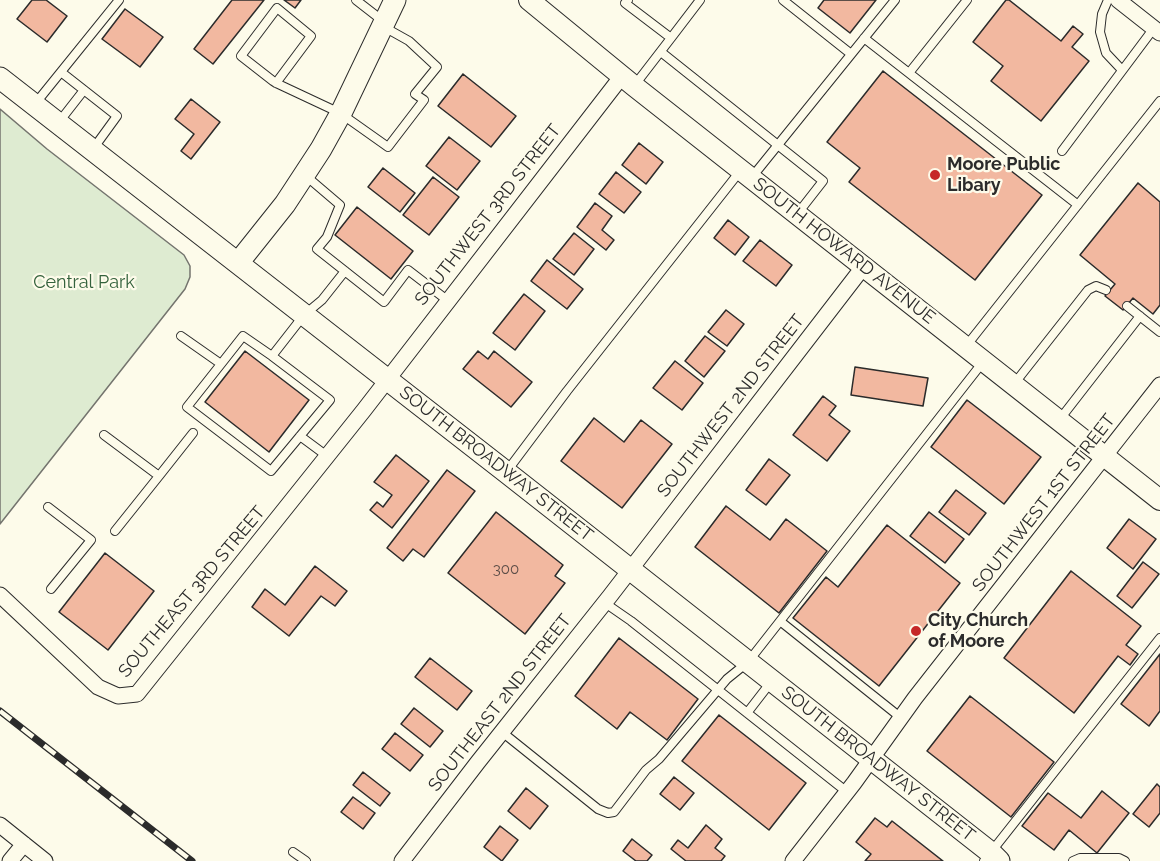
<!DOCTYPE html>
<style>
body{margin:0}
canvas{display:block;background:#fdfbea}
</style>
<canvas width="1160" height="861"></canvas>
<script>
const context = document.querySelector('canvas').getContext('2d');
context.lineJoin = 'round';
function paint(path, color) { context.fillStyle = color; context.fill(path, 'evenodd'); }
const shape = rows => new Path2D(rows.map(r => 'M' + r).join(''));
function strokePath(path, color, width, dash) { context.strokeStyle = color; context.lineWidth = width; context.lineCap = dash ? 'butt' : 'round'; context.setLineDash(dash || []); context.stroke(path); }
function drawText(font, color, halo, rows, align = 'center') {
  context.font = font + ' Raleway,sans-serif'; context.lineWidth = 4.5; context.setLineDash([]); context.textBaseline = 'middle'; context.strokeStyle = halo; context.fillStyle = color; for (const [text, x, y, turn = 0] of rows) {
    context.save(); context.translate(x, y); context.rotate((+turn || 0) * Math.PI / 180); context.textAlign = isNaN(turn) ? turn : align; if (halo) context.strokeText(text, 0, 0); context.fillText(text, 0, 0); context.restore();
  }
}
const green = shape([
 [0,109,47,149,184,255,190,266,190,277,185,289,0,524,0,109]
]);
paint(green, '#deebd1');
strokePath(green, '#74746e', 1.5);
const building = shape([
 [32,0,46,0,67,16,47,42,17,19,32,0],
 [232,0,264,0,213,64,194,49,232,0],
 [284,0,301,0,295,8,284,0],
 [824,0,876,0,850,33,818,8,824,0],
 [1006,0,1009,0,1061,41,1073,26,1083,34,1072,47,1089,61,1041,121,991,81,1003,66,973,42,1006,0],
 [125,9,163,37,140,67,102,39,125,9],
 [883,71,1042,195,975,280,849,182,860,168,827,142,883,71],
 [463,74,516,116,491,147,438,106,463,74],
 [191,99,220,122,191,159,181,151,194,134,175,119,191,99],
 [449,137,480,161,457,190,426,166,449,137],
 [639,143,663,162,646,184,622,165,639,143],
 [383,168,415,193,400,212,368,187,383,168],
 [616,172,641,192,624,213,599,194,616,172],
 [433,177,459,197,429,235,403,215,433,177],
 [1138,183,1160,202,1160,305,1153,314,1133,298,1123,310,1105,296,1115,284,1080,255,1138,183],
 [595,203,612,216,602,230,614,240,606,250,577,227,595,203],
 [357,207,413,251,391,279,335,235,357,207],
 [728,220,749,237,735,255,714,238,728,220],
 [574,233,594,249,574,275,553,259,574,233],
 [760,240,792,265,776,286,743,261,760,240],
 [547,260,583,289,567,309,531,281,547,260],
 [524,294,545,311,515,350,493,333,524,294],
 [726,310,744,324,727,346,708,332,726,310],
 [705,336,725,351,704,377,685,361,705,336],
 [245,351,309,400,269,452,205,402,245,351],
 [478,351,488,359,494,351,532,382,511,407,463,369,478,351],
 [675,361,703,383,682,410,653,388,675,361],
 [855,367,928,378,923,406,851,395,855,367],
 [823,396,836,406,829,415,850,431,827,461,793,435,823,396],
 [967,400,1041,457,1004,504,931,447,967,400],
 [594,418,624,442,641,420,672,444,622,508,561,461,594,418],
 [396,455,429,481,392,528,370,510,377,502,383,507,392,495,374,482,396,455],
 [769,459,790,475,766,505,746,490,769,459],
 [447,470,475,491,424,557,413,549,403,561,387,548,447,470],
 [956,490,986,513,969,535,939,512,956,490],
 [726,506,770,540,786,519,827,551,779,613,695,547,726,506],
 [496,512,563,565,555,576,565,583,525,634,448,573,496,512],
 [929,512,964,539,945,563,910,536,929,512],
 [1129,519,1156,539,1133,569,1107,548,1129,519],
 [887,525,960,583,879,686,793,618,826,577,838,587,887,525],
 [105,553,154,591,108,650,59,612,105,553],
 [1143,562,1159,574,1132,608,1117,596,1143,562],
 [315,566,347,591,335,606,321,596,289,636,252,607,265,589,285,605,315,566],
 [1071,571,1141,626,1126,645,1138,654,1130,665,1118,656,1074,713,1004,658,1071,571],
 [619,638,698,699,667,740,630,712,617,729,575,696,619,638],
 [1160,654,1160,711,1149,726,1121,704,1160,654],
 [430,658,472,691,457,710,415,677,430,658],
 [970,696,1054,762,1011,817,927,751,970,696],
 [414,708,443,731,430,747,401,724,414,708],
 [719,715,806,783,769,830,682,761,719,715],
 [395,733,423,755,410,771,382,749,395,733],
 [363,772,390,793,380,806,353,785,363,772],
 [674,777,694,793,680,810,660,794,674,777],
 [1157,784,1160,787,1160,813,1149,827,1133,814,1157,784],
 [526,788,548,806,530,829,508,811,526,788],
 [1102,791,1129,813,1097,853,1069,830,1054,850,1022,826,1048,793,1081,818,1102,791],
 [353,797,375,813,363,829,341,812,353,797],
 [875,818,887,827,892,821,943,861,865,861,871,854,856,842,875,818],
 [706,825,722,839,715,848,725,856,721,861,686,861,671,849,678,840,688,848,706,825],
 [500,826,518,840,502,861,484,847,500,826],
 [632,839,652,855,647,861,636,861,623,851,632,839]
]);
paint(building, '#f2b8a0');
strokePath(building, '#2b2b2b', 1.5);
const service = shape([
 [356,0,383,21],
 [628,0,625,3,671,38,634,86],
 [783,0,851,54],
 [1108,0,1102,14,1100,32,1106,53,1122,70],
 [671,38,700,0],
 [864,38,1078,205],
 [661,52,823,181,798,213],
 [61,72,117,116,93,149],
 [909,73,967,0],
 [276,83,311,36,277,8,241,56,273,81,276,83,340,113,388,147,424,100,415,94,437,67,409,41,384,27],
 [35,104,119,0],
 [59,122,84,90],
 [1062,151,1154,28],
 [306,176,340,205,327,237,317,249,384,302,408,270,447,300],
 [752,177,895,0],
 [1127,306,1160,332],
 [181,336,221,364,187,407,271,471,330,400,272,356,304,315,322,300,345,271],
 [967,345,1160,101],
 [221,364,243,336,272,356],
 [1014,384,1088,290,1096,286,1106,290],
 [1060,419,1140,316],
 [104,435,159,476,115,531],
 [300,436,327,456],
 [507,471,567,391,741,170],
 [159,476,193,433],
 [48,507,91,540,51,589],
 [605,603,631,621,847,792],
 [780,621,900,717],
 [747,713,771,682],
 [502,732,598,809,608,813,614,812,646,770,659,759,727,679,748,662,983,362],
 [293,852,306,861],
 [984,861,1160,638],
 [1073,861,1080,858,1119,858,1125,861]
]);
const minor = shape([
 [1118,0,1160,33],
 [0,595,98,687,118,696,137,694,364,410,622,76],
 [0,825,45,861],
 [10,861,24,844],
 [402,861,478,762,610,596,864,266],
 [793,861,854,783,915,698,1160,385]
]);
const tertiary = shape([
 [529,0,634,86,1160,500]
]);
const secondary = shape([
 [0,78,506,472,990,852,999,861],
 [238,263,285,204,321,149,341,113,395,0]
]);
strokePath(service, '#2b2b2b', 10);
strokePath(minor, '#2b2b2b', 17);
strokePath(tertiary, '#2b2b2b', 22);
strokePath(secondary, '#2b2b2b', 23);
strokePath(service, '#fdfbea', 8);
strokePath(minor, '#fdfbea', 15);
strokePath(tertiary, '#fdfbea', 20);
strokePath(secondary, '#fdfbea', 21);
const rail = shape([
 [0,711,192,861]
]);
strokePath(rail, '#2b2b2b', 7);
strokePath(rail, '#fdfbea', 4.5, [14]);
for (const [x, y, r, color] of [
 [935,175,6,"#c62828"],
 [916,631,6,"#c62828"]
]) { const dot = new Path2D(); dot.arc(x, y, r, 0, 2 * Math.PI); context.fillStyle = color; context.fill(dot); strokePath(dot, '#fdfbea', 2); }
drawText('15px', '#5d4e48', null, [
 ["300",506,569]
]);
drawText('bold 18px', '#2b2b2b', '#fdfbea', [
 ["Moore Public",947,165],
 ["Libary",947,186],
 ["City Church",928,621],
 ["of Moore",928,642]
], 'left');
drawText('18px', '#2b2b2b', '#fdfbea', [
 ["SOUTHWEST 3RD STREET",488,215,-52],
 ["SOUTH HOWARD AVENUE",844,251,38],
 ["SOUTHWEST 2ND STREET",731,406,-52],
 ["SOUTH BROADWAY STREET",496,464,38],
 ["SOUTHWEST 1ST STREET",1044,503,-52],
 ["SOUTHEAST 3RD STREET",192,592,-50],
 ["SOUTHEAST 2ND STREET",500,703,-52],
 ["SOUTH BROADWAY STREET",878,764,38]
]);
drawText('18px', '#34623c', '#fdfbea', [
 ["Central Park",84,283]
]);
</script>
